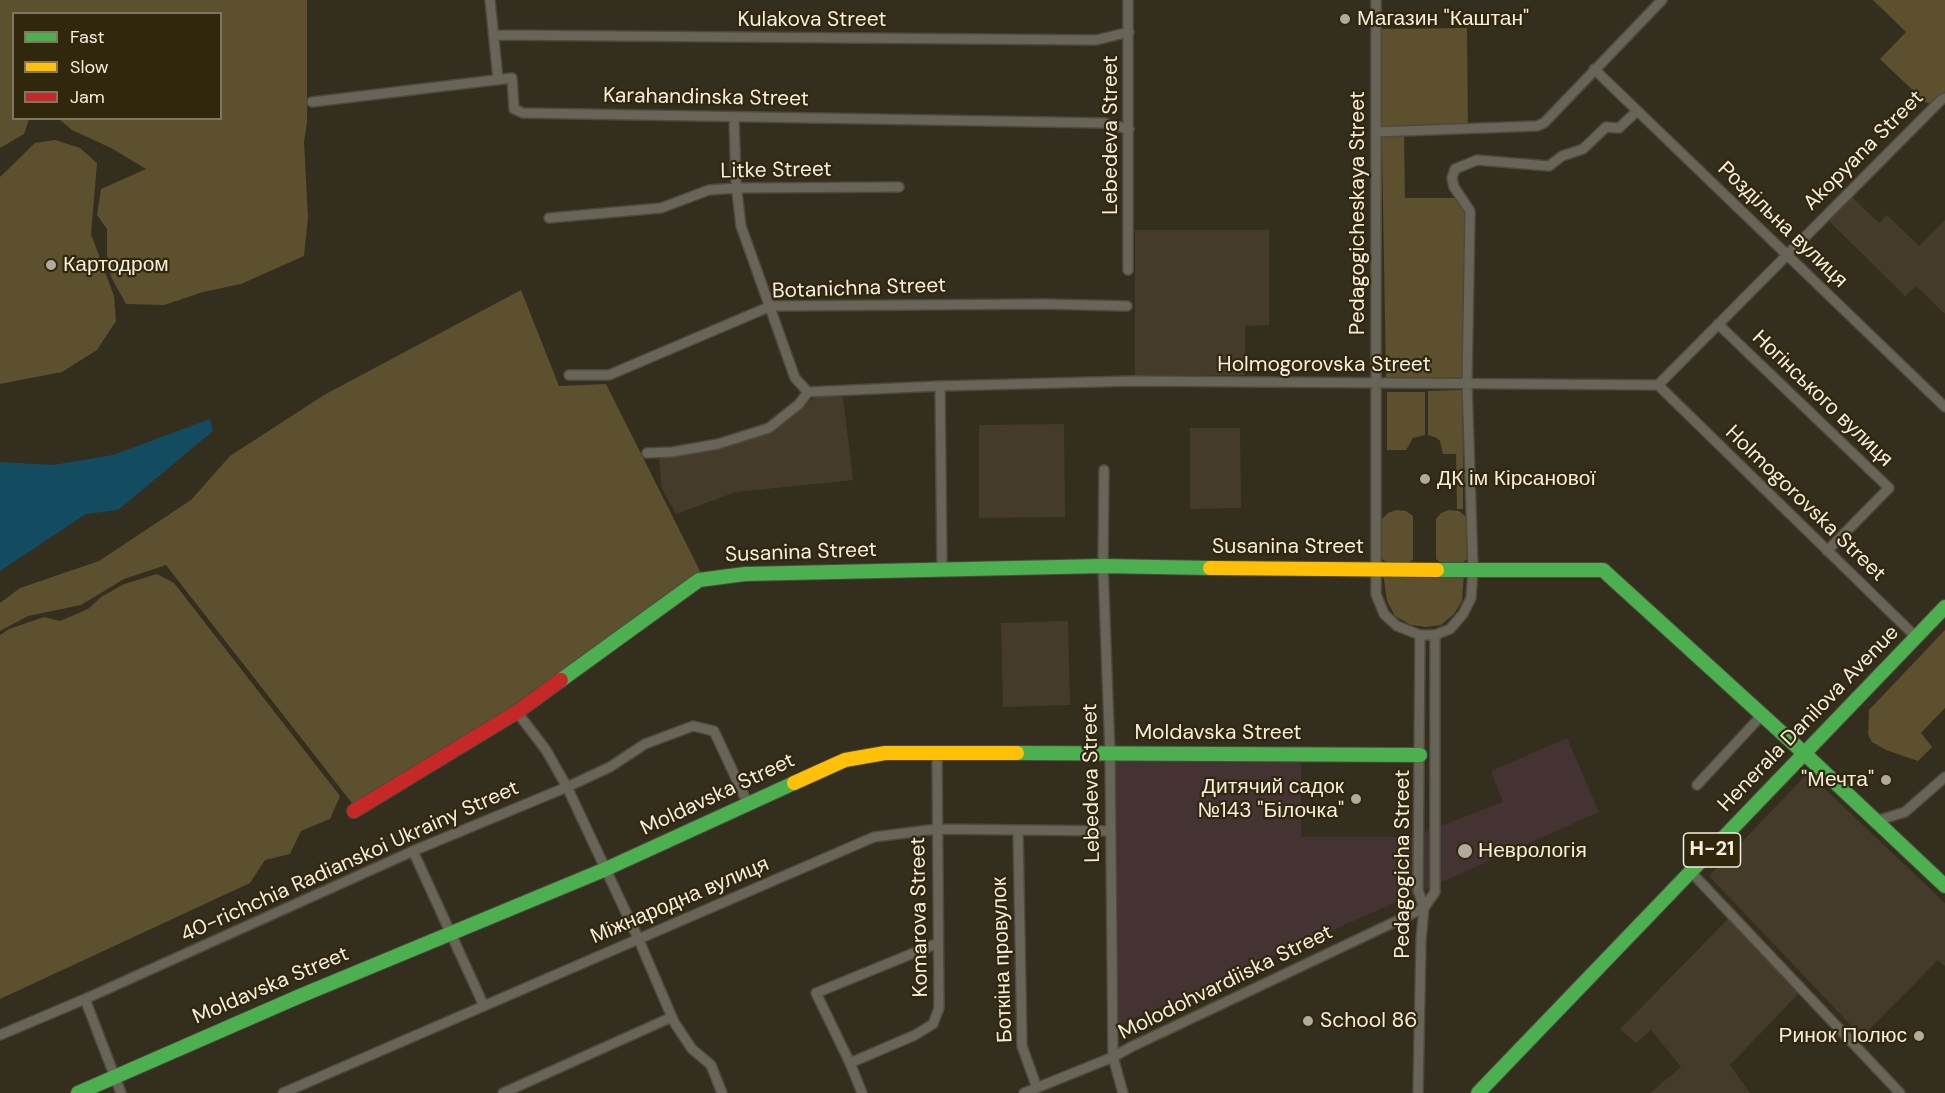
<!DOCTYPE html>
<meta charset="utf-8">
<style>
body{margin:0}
#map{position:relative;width:1945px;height:1093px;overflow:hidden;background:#342e1e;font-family:"DM Sans",sans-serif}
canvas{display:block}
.legend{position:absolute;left:12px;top:12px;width:210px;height:108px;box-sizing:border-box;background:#31270c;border:2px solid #7f7760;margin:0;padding:8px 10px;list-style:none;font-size:18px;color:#f4eede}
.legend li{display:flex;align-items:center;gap:12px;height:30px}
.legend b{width:30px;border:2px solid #7f7760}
</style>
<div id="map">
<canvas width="1945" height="1093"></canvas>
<ul class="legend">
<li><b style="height:8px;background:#4caf50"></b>Fast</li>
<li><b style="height:8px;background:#ffc107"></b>Slow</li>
<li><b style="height:8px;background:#c62828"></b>Jam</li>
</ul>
</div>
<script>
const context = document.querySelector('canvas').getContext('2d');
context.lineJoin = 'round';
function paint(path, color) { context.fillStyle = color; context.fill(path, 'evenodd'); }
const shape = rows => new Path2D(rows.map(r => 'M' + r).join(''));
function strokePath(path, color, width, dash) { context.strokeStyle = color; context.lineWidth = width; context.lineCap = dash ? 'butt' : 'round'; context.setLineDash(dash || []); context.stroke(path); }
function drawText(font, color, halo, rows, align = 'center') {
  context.font = font + ' "DM Sans",sans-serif'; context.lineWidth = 4.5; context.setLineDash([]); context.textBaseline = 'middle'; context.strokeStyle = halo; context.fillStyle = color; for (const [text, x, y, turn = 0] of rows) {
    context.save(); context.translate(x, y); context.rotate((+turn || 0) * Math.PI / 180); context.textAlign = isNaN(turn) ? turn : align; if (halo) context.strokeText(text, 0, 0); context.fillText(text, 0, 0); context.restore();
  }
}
paint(shape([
 [1852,197,1879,223,1887,215,1919,246,1945,220,1945,314,1916,286,1905,296,1829,221],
 [1135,230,1269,230,1269,325,1245,326,1245,375,1135,375],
 [816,396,843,397,853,480,736,492,676,514,662,489,659,459,718,447,771,432],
 [1064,424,1065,517,979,518,979,425],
 [1190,428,1240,428,1241,508,1190,509],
 [1068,621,1070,705,1003,707,1001,623],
 [1808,773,1945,903,1945,966,1938,960,1862,1037,1709,876],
 [1729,918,1799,993,1730,1065,1750,1093,1650,1093,1681,1067,1651,1030,1636,1043,1620,1029]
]), '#453b2b');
paint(shape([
 [1567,738,1599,812,1117,1026,1114,761,1301,760,1301,837,1412,837,1503,802,1491,771]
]), '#453334');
paint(shape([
 [0,0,307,0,307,123,304,142,308,217,304,256,241,284,203,292,164,305,126,304,111,277,107,255,107,229,97,215,101,189,146,169,111,148,72,130,59,119,220,118,220,14,14,14,14,118,29,119,24,134,0,148],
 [1873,0,1945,0,1945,99,1936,105,1925,102,1880,59,1906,32],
 [1467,28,1468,131,1404,132,1405,198,1465,198,1464,378,1386,379,1380,29],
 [55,140,80,148,97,163,91,234,114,296,116,321,97,350,62,372,0,384,0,177,35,143],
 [521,290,559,386,606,384,701,573,523,705,355,807,166,565,124,579,81,605,28,616,0,631,0,603,20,588,99,561,191,500,230,456,324,395],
 [1462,390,1463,449,1463,509,1457,509,1456,454,1443,454,1440,441,1437,438,1428,435,1428,391],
 [1387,392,1425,392,1425,435,1413,438,1406,450,1387,450],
 [1396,510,1406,511,1413,516,1413,559,1407,565,1389,564,1382,559,1382,519,1388,513],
 [1449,510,1459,511,1466,517,1467,559,1460,565,1442,564,1436,559,1436,519,1441,513],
 [1383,573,1464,574,1462,601,1454,614,1441,625,1426,627,1411,625,1395,616,1387,601],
 [157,574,174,583,340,796,330,819,301,831,290,854,265,860,250,883,0,999,0,635,9,629,44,617,60,621,88,609,101,597,124,584],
 [1945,630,1945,708,1921,733,1932,747,1918,761,1886,750,1872,742,1868,734,1869,710]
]), '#5d502e');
paint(shape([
 [210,419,213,431,118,510,86,514,0,571,0,462,53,465,113,455]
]), '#134b61');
const street = shape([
 [490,0,498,79],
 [1376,0,1376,594,1384,614,1397,626,1420,635,1435,635,1450,629,1463,614,1471,598,1473,569,1467,383,1470,211,1454,187,1452,178,1455,169,1477,160,1549,166,1562,156,1583,149,1606,127,1619,128,1637,111],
 [494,35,1096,40,1129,32],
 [1594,69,1945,407],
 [312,102,512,78,514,109,523,113,1104,123,1129,129],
 [734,117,736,183,741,226,795,378,808,392],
 [1376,132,1537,126,1544,123,1662,0],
 [549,218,661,208,709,190,737,188,899,187],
 [1128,270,1128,0],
 [1718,324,1889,488,1827,551],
 [569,375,609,375,771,306,1045,304,1127,306],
 [1658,385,1941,100,1945,98],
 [940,386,942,569],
 [647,453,672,452,718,444,769,428,799,404,808,392,940,386,1133,381,1658,385,1916,637],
 [1104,470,1103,566,1110,754,1113,1057,1123,1093],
 [517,712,546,750,567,787,638,938,674,1022,692,1049,711,1065,722,1093],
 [1697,785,1762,715],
 [1876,821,1905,812,1945,777],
 [1018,830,1022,1046,1037,1088],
 [413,851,484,1006],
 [1691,872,1900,1093],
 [85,999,121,1093],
 [0,1035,85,999,413,851,567,787,610,767,645,744,693,726,714,731,748,804],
 [850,1063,915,1035,933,1024,939,1008,937,753],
 [283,1093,874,837,937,829,1111,831],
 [503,1093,672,1017],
 [862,1093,850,1063,816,993,938,943],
 [1024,1093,1113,1057,1131,1047,1424,908,1435,892,1435,635],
 [1418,1093,1421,939,1424,908,1418,890,1420,635]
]);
const fast = shape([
 [1437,570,1603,570,1805,754,1945,886],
 [561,680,699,580,745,574,1103,566,1210,568],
 [1017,753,1420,755],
 [78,1093,300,996,606,869,794,783],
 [1478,1093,1945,607]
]);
const slow = shape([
 [1210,568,1437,570],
 [794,783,845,760,885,753,1017,753]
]);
const jam = shape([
 [354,811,517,712,561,680]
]);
strokePath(street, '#4e493c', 12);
strokePath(fast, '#4e493c', 16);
strokePath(slow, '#4e493c', 16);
strokePath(jam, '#4e493c', 16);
strokePath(street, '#686458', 9);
strokePath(fast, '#4caf50', 14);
strokePath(slow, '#ffc107', 14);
strokePath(jam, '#c62828', 14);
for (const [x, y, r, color] of [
 [1345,19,6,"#b1ab9b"],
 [51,265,6,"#b1ab9b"],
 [1425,479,6,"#b1ab9b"],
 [1886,780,6,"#b1ab9b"],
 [1356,799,6,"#b1ab9b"],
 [1465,851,8,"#b1ab9b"],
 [1308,1021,6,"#b1ab9b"],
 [1919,1036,6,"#b1ab9b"]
]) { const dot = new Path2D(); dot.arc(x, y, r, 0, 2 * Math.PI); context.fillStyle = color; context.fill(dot); strokePath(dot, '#31270c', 2); }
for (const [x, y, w] of [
 [1712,850,57]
]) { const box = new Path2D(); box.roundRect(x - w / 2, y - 17, w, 34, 4.5); context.fillStyle = '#31270c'; context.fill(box); strokePath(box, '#f4eede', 1.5); }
drawText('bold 20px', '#f4eede', null, [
 ["Н-21",1712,850]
]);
drawText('21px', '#f4eede', '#31270c', [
 ["Магазин \"Каштан\"",1357,19],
 ["Картодром",63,265],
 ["ДК ім Кірсанової",1437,479],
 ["\"Мечта\"",1874,780,"right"],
 ["Дитячий садок",1344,787,"right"],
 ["№143 \"Білочка\"",1344,811,"right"],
 ["Неврологія",1478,851],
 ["School 86",1320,1021],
 ["Ринок Полюс",1907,1036,"right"]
], 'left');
drawText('21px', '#f4eede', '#31270c', [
 ["Kulakova Street",812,20],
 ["Karahandinska Street",706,98,1],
 ["Lebedeva Street",1111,135,-90],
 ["Akopyana Street",1864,151,-45],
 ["Litke Street",776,171,-1],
 ["Pedagogicheskaya Street",1358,213,-90],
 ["Роздільна вулиця",1782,225,44],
 ["Botanichna Street",859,289,-2],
 ["Holmogorovska Street",1324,365],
 ["Ногінського вулиця",1822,399,44],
 ["Holmogorovska Street",1805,504,44],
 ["Susanina Street",1288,547],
 ["Susanina Street",801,553,-2],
 ["Henerala Danilova Avenue",1809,719,-46],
 ["Moldavska Street",1218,733],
 ["Lebedeva Street",1092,783,-91],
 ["Moldavska Street",718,795,-25],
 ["40-richchia Radianskoi Ukrainy Street",350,862,-24],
 ["Pedagogicha Street",1403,864,-90],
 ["Міжнародна вулиця",680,901,-23],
 ["Komarova Street",920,917,-91],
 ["Боткіна провулок",1003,960,-92],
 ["Molodohvardiiska Street",1226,983,-26],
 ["Moldavska Street",271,986,-23]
]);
</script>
